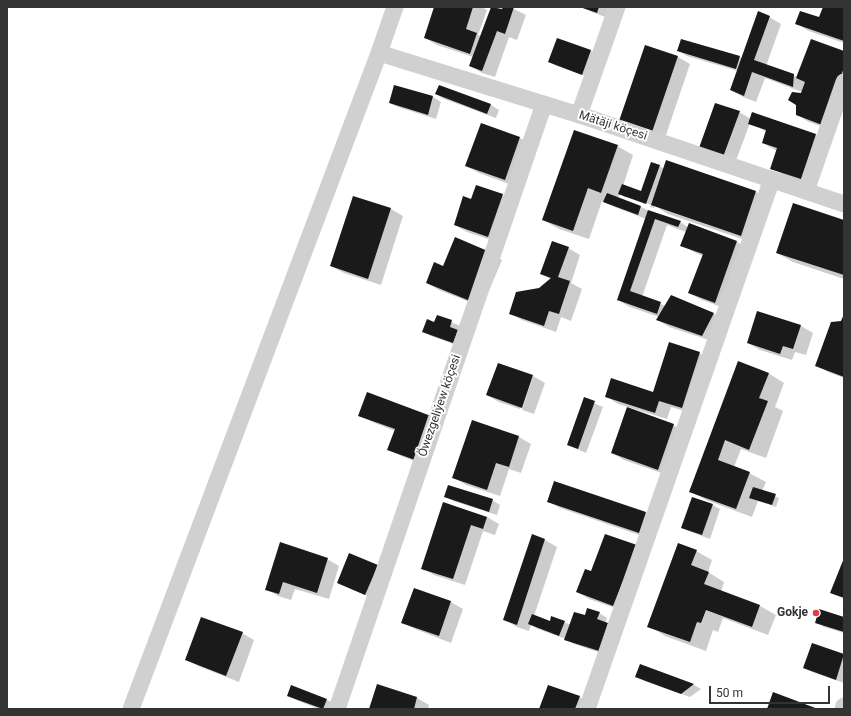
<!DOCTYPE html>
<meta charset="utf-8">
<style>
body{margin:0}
#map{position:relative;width:851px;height:716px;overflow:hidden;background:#fff;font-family:Roboto,sans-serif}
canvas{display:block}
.frame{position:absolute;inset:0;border:8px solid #333;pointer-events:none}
.scale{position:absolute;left:709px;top:686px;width:121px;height:18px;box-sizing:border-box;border:2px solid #333;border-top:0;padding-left:5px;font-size:12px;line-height:14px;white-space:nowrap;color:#333;-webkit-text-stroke:3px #fff;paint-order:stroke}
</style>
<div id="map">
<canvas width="851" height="716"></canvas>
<div class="frame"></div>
<div class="scale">50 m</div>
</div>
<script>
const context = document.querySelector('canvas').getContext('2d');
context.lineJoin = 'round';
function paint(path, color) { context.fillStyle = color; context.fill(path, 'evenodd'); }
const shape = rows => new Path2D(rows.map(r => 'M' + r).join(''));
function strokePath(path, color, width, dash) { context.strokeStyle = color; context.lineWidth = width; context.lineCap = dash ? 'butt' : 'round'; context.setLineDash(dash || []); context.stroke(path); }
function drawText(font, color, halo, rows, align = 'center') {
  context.font = font + ' Roboto,sans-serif'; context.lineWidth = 4; context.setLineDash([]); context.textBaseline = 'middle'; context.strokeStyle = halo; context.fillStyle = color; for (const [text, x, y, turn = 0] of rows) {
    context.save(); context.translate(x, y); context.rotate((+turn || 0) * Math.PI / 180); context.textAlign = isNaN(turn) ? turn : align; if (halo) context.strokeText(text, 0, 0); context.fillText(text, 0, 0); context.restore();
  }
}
paint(shape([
 [435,7,482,7,487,10,478,35,481,36,492,7,503,10,505,7,510,7,526,15,517,40,509,37,495,77,482,73,470,66,473,57,437,45,425,38],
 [580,7,609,7,605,17],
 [824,7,844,7,844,43,809,31,797,24,820,18],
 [769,17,781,24,766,66,797,77,844,52,844,107,835,131,809,122,797,115,802,92,765,78,756,102,743,97,731,90,738,71,687,56,679,51,740,57,742,59],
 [558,39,591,51,599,56,591,78,557,66,549,62],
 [646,47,678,57,690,64,665,138,633,128],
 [395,86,433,97,441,102,436,119,398,107,390,103],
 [439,86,491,105,499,110,496,118,444,99,436,94],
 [739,112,751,119,816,135,828,142,813,186,783,175,771,168,777,151,763,143,767,132,750,123,735,163,712,155],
 [481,124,520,138,532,145,517,187,479,173,466,166],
 [617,146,633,155,623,186,641,193,660,166,664,169,667,162,756,192,772,201,757,244,668,214,655,206,654,208,650,207,651,205,626,196,626,198,620,194,618,198,641,207,649,211,680,222,688,227,689,224,737,242,749,249,727,309,702,300,689,293,703,256,694,252,682,245,686,232,667,225,642,297,666,306,671,296,714,314,726,320,715,342,669,327,658,320,659,317,630,307,618,300,646,219,612,206,602,201,589,239,559,229,543,220],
 [502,195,514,202,500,243,467,232,455,225,472,200],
 [353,198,391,209,403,216,381,285,344,273,331,266],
 [844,221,844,279,793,262,777,253],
 [568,248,580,255,571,283,582,289,571,321,561,317,556,332,522,320,510,313,551,279,541,274],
 [490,253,502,260,482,307,439,290,427,283,443,267],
 [758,312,801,326,813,333,806,355,795,352,792,360,760,350,748,343],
 [438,316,460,326,462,347,431,336,423,331,435,324],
 [844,316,844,378,828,372,816,365],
 [699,353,711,360,694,414,671,407,667,419,618,404,606,396,654,393],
 [768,373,784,383,775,407,783,411,766,458,741,449,734,467,749,473,766,482,762,491,779,498,776,507,758,501,752,517,706,500,690,491],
 [531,376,520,409,499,402,487,395,533,376,545,383,534,414,522,410,533,376],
 [368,394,427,466,401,456,388,449,395,431,372,422,359,415],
 [584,399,603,407,586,453,568,445],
 [473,421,519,437,531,444,521,473,509,469,500,496,466,485,454,478],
 [673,425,686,432,670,476,624,460,612,453],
 [445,496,492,500,500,505,497,515,453,501],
 [548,501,646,513,658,520,651,539,560,508],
 [444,503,487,517,499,524,495,535,483,531,465,585,434,575,422,568],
 [711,504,720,509,710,539,691,532,683,528],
 [533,536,545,540,557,547,534,616,551,622,564,622,571,625,586,616,599,613,607,618,605,623,607,655,574,644,566,639,538,629,531,625,529,631,517,627,505,620],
 [696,551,712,560,708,572,724,582,721,592,760,606,776,615,768,635,723,618,718,632,713,630,706,651,665,636,649,626],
 [648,553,626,612,589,599,577,592,592,573],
 [327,559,339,566,329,599,295,589,291,600,278,596,266,589],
 [378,566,374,599,338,582],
 [414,589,451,602,463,609,451,643,415,629,402,622],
 [844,618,844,633,824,627,816,622],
 [242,633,254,640,239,682,198,666,186,659],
 [812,644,844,655,844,683,812,672,804,668],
 [640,665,694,685,701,689,690,697,644,681,636,676],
 [377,686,417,698,429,705,428,709,370,709],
 [288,696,327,700,335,704,333,709,319,709,296,700],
 [579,697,587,701,585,709,540,709]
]), '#0003');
paint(shape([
 [434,7,473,7,466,29,477,33,470,54,424,38],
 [491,7,502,9,503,7,514,7,505,34,497,31,482,71,469,66],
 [580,7,599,7,597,13],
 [823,7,844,7,844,41,795,24,800,11,819,17],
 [758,11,770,16,754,60,794,74,793,87,752,72,744,96,730,90],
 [557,38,591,50,582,75,548,62],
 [681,39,740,56,736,69,677,51],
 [811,39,844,51,844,68,822,125,796,115,796,105,788,100,792,92,801,93,805,82,796,78],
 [645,45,678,56,652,132,619,121],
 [394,85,433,96,428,115,389,103],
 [439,85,491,104,487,114,435,94],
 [715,103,740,111,723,157,699,148],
 [752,112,816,134,801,179,770,169,777,148,762,143,766,130,748,124],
 [481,123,520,137,505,180,465,166],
 [574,130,618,145,601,193,588,188,573,231,542,220],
 [666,160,756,191,741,236,651,205],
 [651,162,660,165,646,204,618,194,622,184,641,191],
 [476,185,503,194,488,237,454,225,463,196,471,199],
 [607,193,641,206,638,215,603,202],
 [353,196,391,208,368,279,330,266],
 [793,203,844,220,844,275,776,253],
 [648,210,681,221,678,227,655,219,630,291,661,302,657,314,617,300],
 [689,223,737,241,715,303,688,293,703,254,680,246],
 [455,237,490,252,470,301,426,283,434,262,443,266],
 [552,241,569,247,558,277,570,281,559,314,549,311,544,326,509,314,516,292,539,288,551,278,540,274],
 [671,295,714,313,702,336,656,320],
 [757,311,801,325,793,349,783,346,780,354,747,343],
 [844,314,844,377,815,366,831,322,841,321],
 [437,315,452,320,450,327,458,330,453,343,422,332,427,319,434,322],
 [669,342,700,352,682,408,659,401,655,413,605,397,611,378,653,392],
 [738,361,769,373,759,398,768,401,749,450,725,440,718,460,750,472,736,509,689,492],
 [498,363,533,375,522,408,486,395],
 [367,392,431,416,415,460,387,450,395,429,358,416],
 [584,397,595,401,578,449,567,445],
 [627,407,674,424,658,470,611,453],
 [472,420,519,436,509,467,496,463,487,490,452,478],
 [554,481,646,512,639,533,547,502],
 [448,485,493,499,489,512,444,497],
 [753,487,776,494,772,505,749,498],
 [692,497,713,504,702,535,681,528],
 [443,502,487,517,483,529,471,525,453,579,421,569],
 [532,534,545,539,517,625,503,620],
 [605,534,637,545,613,606,576,592,585,569,591,571],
 [280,542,328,558,317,593,283,582,279,594,265,590],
 [678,543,697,550,691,565,709,572,704,584,760,605,752,627,706,610,701,623,697,622,690,642,647,627],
 [349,553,378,565,365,595,337,583],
 [844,558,844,598,830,593],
 [414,588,451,601,439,636,401,623],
 [587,608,600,612,597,619,608,623,599,651,564,640,574,612,585,615],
 [819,609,844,617,844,632,815,623],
 [532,614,550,621,551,616,565,621,559,636,528,624],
 [201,617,243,632,226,676,185,660],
 [812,643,844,654,836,680,803,668],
 [640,664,694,684,681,694,635,677],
 [377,684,417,697,414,709,369,709],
 [291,685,327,699,323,709,287,696],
 [548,685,580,696,575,709,539,709],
 [773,692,818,709,767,709]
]), '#1a1a1a');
strokePath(shape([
 [379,53,589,118,844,204],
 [579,115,617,7],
 [806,191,844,82],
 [131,709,379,53,395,7],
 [337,709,544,104],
 [587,709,772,179],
 [843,709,844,706]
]), '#d0d0d0', 17);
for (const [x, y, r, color] of [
 [816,613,4,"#e63946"]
]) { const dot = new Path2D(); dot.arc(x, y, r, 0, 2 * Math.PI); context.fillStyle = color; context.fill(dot); strokePath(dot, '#fff', 1.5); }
drawText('12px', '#333', '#fff', [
 ["Mätäji köçesi",613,126,18],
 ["Öwezgeliýew köçesi",440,406,-71]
]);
drawText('bold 12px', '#333', '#fff', [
 ["Gokje",808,613]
], 'right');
</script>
